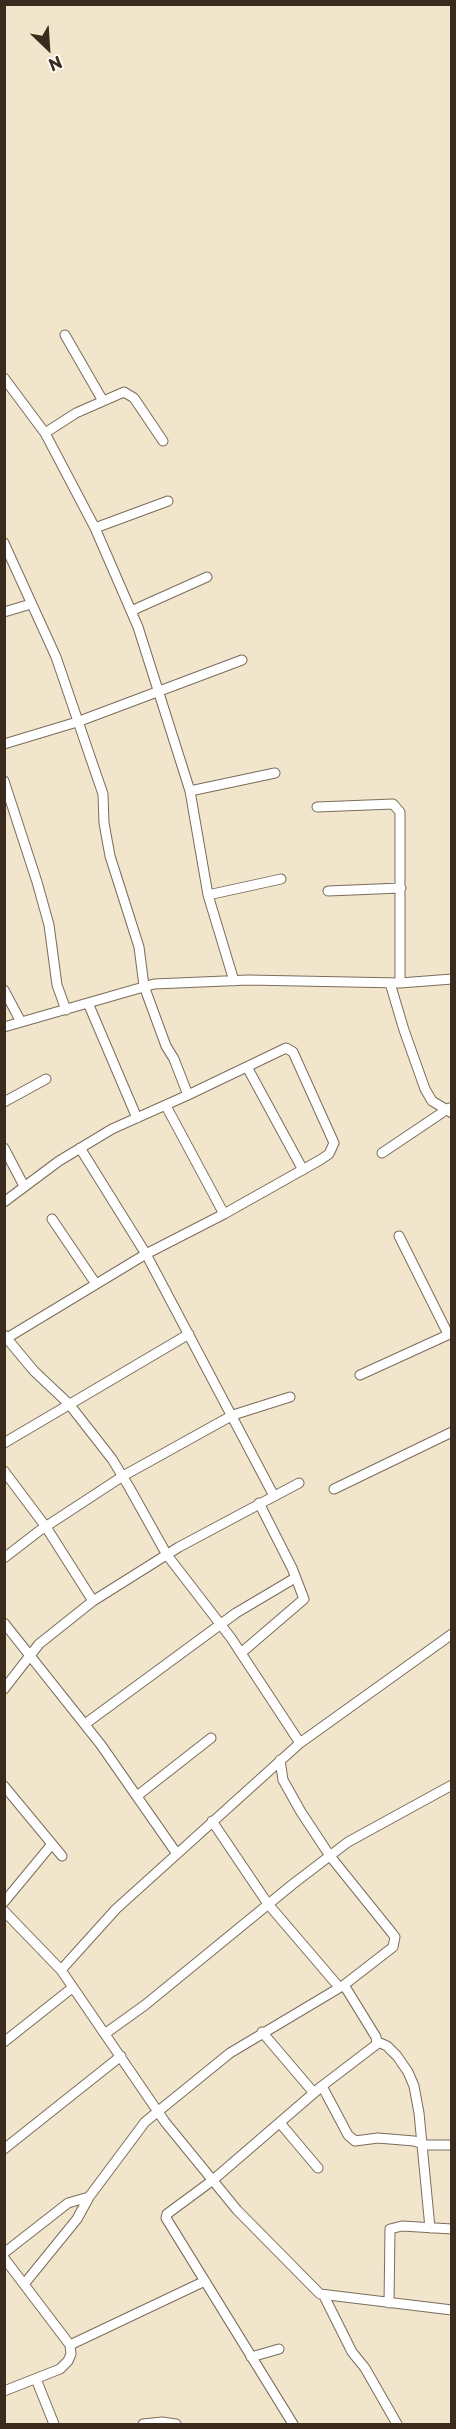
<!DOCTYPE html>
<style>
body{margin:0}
#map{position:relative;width:456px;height:2429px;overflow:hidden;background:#f1e6cc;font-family:"Playpen Sans",sans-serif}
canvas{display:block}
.frame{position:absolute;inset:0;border:6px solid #3b2a1e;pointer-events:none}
.north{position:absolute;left:18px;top:18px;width:60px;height:60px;-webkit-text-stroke:4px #fdfcf7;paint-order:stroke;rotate:155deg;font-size:16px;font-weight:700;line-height:24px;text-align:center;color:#3b2a1e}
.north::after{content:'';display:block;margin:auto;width:21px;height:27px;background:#3b2a1e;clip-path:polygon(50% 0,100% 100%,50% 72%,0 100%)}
</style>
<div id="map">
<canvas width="456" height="2429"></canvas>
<div class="frame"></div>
<div class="north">N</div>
</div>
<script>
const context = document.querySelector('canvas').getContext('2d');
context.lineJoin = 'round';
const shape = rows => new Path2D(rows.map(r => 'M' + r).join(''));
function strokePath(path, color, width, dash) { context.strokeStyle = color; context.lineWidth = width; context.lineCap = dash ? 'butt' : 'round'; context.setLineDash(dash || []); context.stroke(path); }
const street = shape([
 [65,335,103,401],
 [4,378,45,433,95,528,138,627,190,791,208,895,234,981],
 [45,433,76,413,124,392,134,398,163,441],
 [95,528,168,501],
 [4,543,56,657,94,768,103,794,104,823,110,856,139,947,144,986,166,1046,174,1059,188,1095],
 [131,611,207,577],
 [4,612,31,604],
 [4,744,77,722,242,660],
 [4,781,37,882,49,925,57,985,66,1010],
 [190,791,275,773],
 [317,807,393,804,400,812,400,983],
 [328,891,401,888],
 [208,895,281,879],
 [390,983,404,1030,425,1089,432,1101,452,1113],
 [4,990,21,1022],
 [88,1003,137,1118],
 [4,1027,154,984,248,980,400,983,452,979],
 [247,1067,303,1170],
 [4,1102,46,1079],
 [166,1106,224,1214],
 [4,1148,24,1186],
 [80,1148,146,1254,274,1496],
 [382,1153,449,1108],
 [4,1202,59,1161,112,1129,188,1095,286,1048,293,1052,334,1143,329,1154,320,1160,224,1214,146,1254,7,1338],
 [52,1219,96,1284],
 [399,1236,448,1334],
 [4,1335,34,1371,69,1404,112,1459,129,1487,167,1555,231,1638,300,1743],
 [360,1375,452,1333],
 [4,1443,189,1334],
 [4,1471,46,1527,93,1601],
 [334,1489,452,1432],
 [4,1558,39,1531,123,1476,233,1415,290,1397],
 [4,1623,101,1745,177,1854],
 [452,1634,300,1743,116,1909,61,1970,165,2122,237,2210,320,2294,452,2310],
 [241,1653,304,1599,292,1568,259,1503],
 [4,1689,39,1644,93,1601,179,1547,299,1483],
 [85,1724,236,1613,295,1578],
 [4,1786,62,1856],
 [137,1796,211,1738],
 [212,1821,268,1904,339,1987],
 [4,1902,52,1844],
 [4,1911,61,1970],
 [262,2032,314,2093],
 [106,2033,145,2005,293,1884,348,1842,452,1785],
 [4,2042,72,1988],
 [378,2042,387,2046,397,2056,408,2072,414,2086,419,2113,430,2228],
 [322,2086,348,2135,355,2141,378,2138,414,2141,426,2145,452,2145],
 [280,2123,318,2168],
 [4,2149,121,2056],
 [4,2253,68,2203,89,2197],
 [4,2258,70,2345,71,2354,68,2361,60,2369,4,2391],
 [25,2283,77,2219,89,2197,145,2122,230,2053,344,1985,393,1947,395,1937,392,1933,330,1856,301,1812,283,1780,280,1760],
 [324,2296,352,2352,365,2368,397,2424],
 [389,2303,390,2229,402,2226,452,2229],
 [70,2345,205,2281],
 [251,2357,279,2349],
 [36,2379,54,2424],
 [143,2424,162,2422,176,2424],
 [293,2424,166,2218,167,2214,213,2180,322,2086,377,2044,376,2037,344,1985]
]);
strokePath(street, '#7b6c5b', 11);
strokePath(street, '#fff', 9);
</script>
